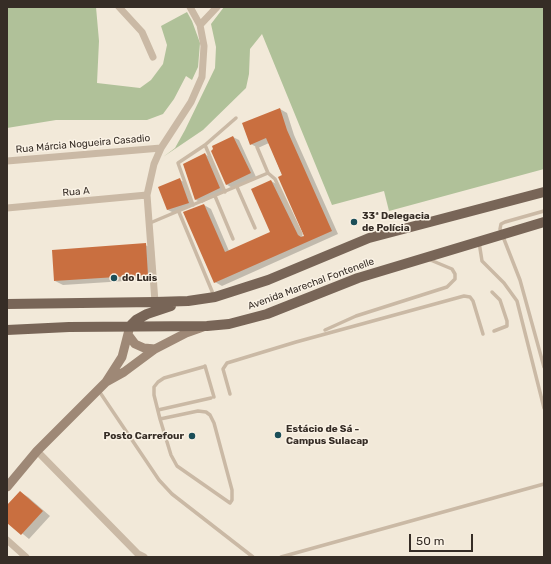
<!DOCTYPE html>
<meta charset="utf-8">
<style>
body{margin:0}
#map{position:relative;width:551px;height:564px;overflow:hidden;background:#f2e9d9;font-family:Rubik,sans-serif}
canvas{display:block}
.frame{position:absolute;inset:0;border:8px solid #362d26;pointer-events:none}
.scale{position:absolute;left:409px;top:534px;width:64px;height:18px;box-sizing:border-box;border:2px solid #362d26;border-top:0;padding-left:5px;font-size:12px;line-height:14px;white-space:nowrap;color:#362d26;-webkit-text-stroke:3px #faf2e5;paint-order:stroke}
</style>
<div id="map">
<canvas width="551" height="564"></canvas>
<div class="frame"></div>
<div class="scale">50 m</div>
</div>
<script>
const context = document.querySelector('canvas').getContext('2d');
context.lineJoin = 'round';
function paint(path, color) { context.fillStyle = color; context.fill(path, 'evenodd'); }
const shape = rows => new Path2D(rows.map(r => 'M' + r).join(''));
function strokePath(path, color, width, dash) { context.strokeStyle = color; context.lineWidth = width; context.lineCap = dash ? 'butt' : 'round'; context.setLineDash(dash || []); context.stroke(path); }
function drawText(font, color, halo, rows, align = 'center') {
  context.font = font + ' Rubik,sans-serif'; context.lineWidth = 3; context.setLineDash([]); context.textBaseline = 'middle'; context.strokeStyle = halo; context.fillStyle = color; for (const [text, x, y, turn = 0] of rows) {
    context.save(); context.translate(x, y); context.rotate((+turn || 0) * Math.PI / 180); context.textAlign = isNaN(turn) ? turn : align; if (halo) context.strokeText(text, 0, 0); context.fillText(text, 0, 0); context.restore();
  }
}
paint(shape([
 [7,7,96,7,99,41,97,83,140,88,151,80,163,64,167,45,161,26,187,12,192,21,200,43,198,67,192,80,186,76,174,99,163,114,147,120,56,120,7,128],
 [224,7,544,7,544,169,389,211,384,191,332,205,262,34,250,49,249,74,246,88,203,130,163,157,175,148,185,130,215,68,216,47,211,24]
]), '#b0c199');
paint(shape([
 [280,109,287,113,294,135,338,234,222,286,215,282,185,213,204,205,211,209,229,251,271,233,271,181,278,185,304,239,305,232,269,143,258,148,251,144],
 [233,137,239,140,256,177,232,188,226,184,215,150],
 [205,154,211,158,225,191,202,203,196,200,184,164],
 [180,180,186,183,194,206,174,213,168,210,159,188],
 [145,245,154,249,156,279,63,285,55,281],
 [20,492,28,497,50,516,29,539,7,521,7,506]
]), '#0003');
paint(shape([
 [280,108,287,130,332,231,214,283,183,212,204,204,225,252,270,232,251,189,271,180,298,235,301,237,304,236,278,177,282,175,266,138,250,145,242,123],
 [233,136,251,173,226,185,211,151,213,149,212,146],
 [205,153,220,188,195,200,183,164],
 [180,178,189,203,167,210,158,187],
 [146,243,148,275,54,281,52,250],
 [20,491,43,511,21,535,7,523,7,505]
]), '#c96f40');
strokePath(shape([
 [205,145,225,192],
 [257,147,268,173,275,179,301,234],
 [237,187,255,228],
 [215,196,233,239],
 [193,205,178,163,205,145,236,118],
 [544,211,505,222,501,224,500,229,520,280,544,367],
 [179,212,214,296],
 [150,223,268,173],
 [479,242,482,261,504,283,517,301,544,408],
 [492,292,500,300,507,321,507,326,494,331],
 [325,330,356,316,447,287,455,279,455,274,452,269,428,259],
 [205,366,214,397],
 [99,391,159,480,172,494,253,557],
 [230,394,223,369,227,363,296,342,464,296,470,297,473,301,483,334],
 [158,410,211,398],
 [160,419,198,411,206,412,210,415,214,423,232,490,232,500,230,503,177,466,171,455,160,419,154,395,154,387,158,382,164,378,203,367],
 [281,557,544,484]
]), '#cab9a5', 3.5);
strokePath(shape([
 [119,7,142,32,153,57],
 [200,25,217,7],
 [7,161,161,148],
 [7,208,147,195],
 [155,302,147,195,154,164,161,148,191,102,202,77,204,46,200,25,190,7],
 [37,451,138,554,144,557],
 [7,540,26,557]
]), '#cab9a5', 7);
strokePath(shape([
 [129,336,135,344,144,348,155,349],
 [106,382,124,372,155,349,186,333,203,327],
 [7,487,37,451,106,382,122,357,130,326]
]), '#9e8876', 9);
strokePath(shape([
 [7,304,155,302,188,301,215,297,268,280,369,238,544,192],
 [130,326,136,320,147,314,171,306],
 [7,330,69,327,207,326,229,324,267,314,358,278,544,222]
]), '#786557', 10);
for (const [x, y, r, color] of [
 [354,222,4,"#1b4e58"],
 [114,278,4,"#1b4e58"],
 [278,435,4,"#1b4e58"],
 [192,436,4,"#1b4e58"]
]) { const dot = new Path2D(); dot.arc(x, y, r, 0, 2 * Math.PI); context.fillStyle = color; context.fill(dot); strokePath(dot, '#faf2e5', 1.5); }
drawText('10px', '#362d26', '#faf2e5', [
 ["Rua Márcia Nogueira Casadio",83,144,-5],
 ["Rua A",76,192,-5],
 ["Avenida Marechal Fontenelle",311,284,-20]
]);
drawText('bold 10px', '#362d26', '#faf2e5', [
 ["33ª Delegacia",362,216],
 ["de Polícia",362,228],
 ["do Luis",122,278],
 ["Estácio de Sá -",286,429],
 ["Campus Sulacap",286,441],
 ["Posto Carrefour",184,436,"right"]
], 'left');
</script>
